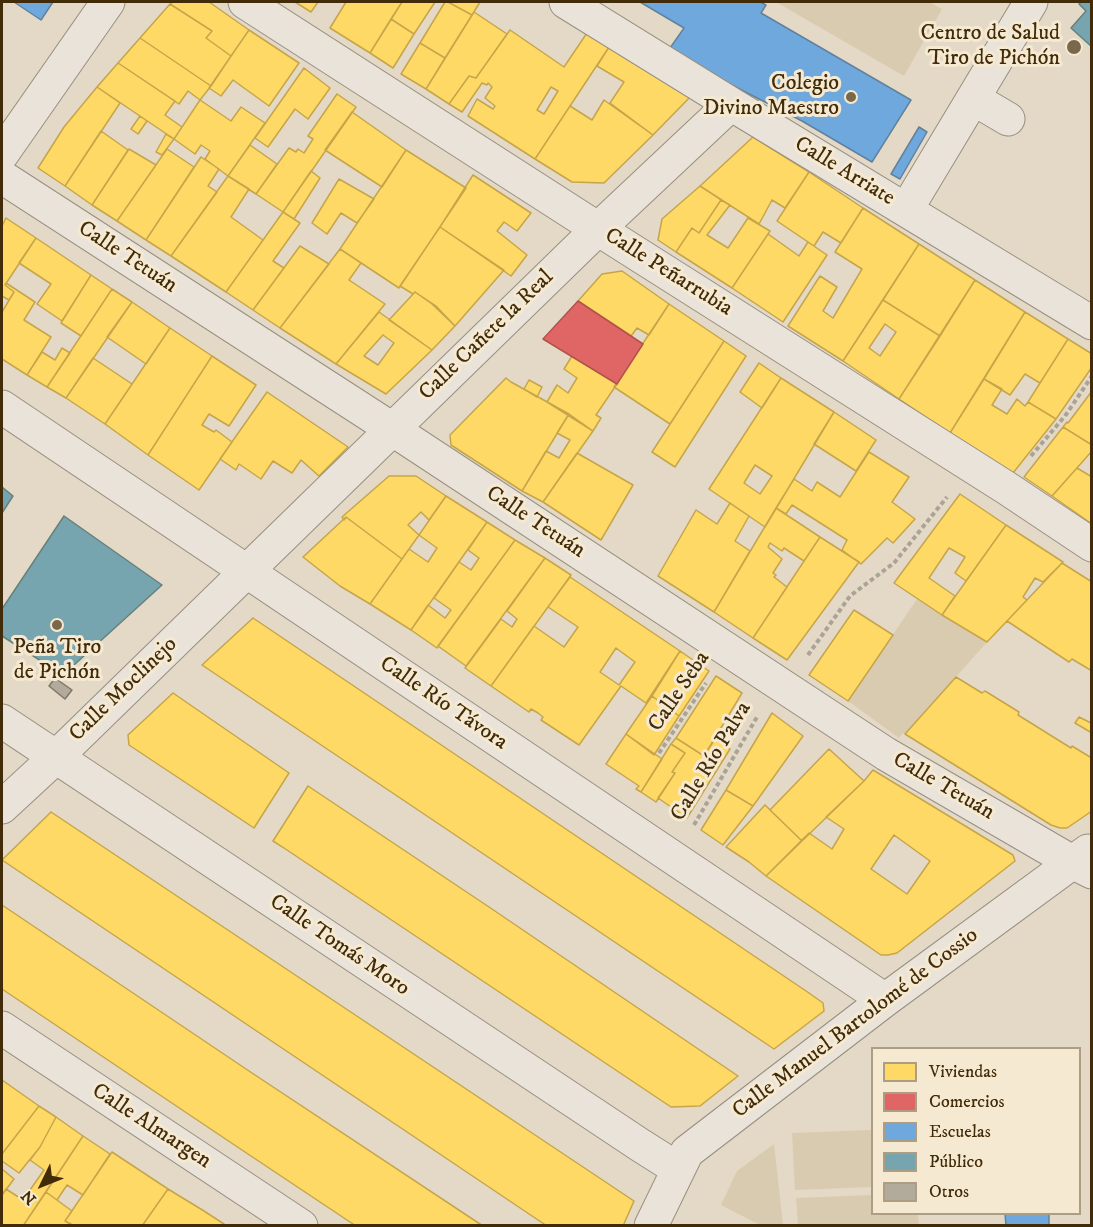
<!DOCTYPE html>
<meta charset="utf-8">
<style>
body{margin:0}
#map{position:relative;width:1093px;height:1227px;overflow:hidden;background:#e3d9c6;font-family:"IM FELL DW Pica",serif}
canvas{display:block}
.frame{position:absolute;inset:0;border:3px solid #412b09;pointer-events:none}
.legend{position:absolute;left:871px;top:1047px;width:210px;height:168px;box-sizing:border-box;background:#f5e9d2;border:2px solid #ad9d82;margin:0;padding:8px 10px;list-style:none;font-size:18px;color:#412b09}
.legend li{display:flex;align-items:center;gap:12px;height:30px}
.legend b{width:30px;border:2px solid #ad9d82}
.north{position:absolute;left:12px;top:1155px;width:60px;height:60px;-webkit-text-stroke:4px #f5e9d2;paint-order:stroke;rotate:227deg;font-size:16px;font-weight:700;line-height:24px;text-align:center;color:#412b09}
.north::after{content:'';display:block;margin:auto;width:21px;height:27px;background:#412b09;clip-path:polygon(50% 0,100% 100%,50% 72%,0 100%)}
</style>
<div id="map">
<canvas width="1093" height="1227"></canvas>
<div class="frame"></div>
<ul class="legend">
<li><b style="height:16px;background:#ffd966"></b>Viviendas</li>
<li><b style="height:16px;background:#e06666"></b>Comercios</li>
<li><b style="height:16px;background:#6fa8dc"></b>Escuelas</li>
<li><b style="height:16px;background:#76a5af"></b>Público</li>
<li><b style="height:16px;background:#b2aa9b"></b>Otros</li>
</ul>
<div class="north">N</div>
</div>
<script>
const context = document.querySelector('canvas').getContext('2d');
context.lineJoin = 'round';
function paint(path, color) { context.fillStyle = color; context.fill(path, 'evenodd'); }
const shape = rows => new Path2D(rows.map(r => 'M' + r).join(''));
function strokePath(path, color, width, dash) { context.strokeStyle = color; context.lineWidth = width; context.lineCap = dash ? 'butt' : 'round'; context.setLineDash(dash || []); context.stroke(path); }
function drawText(font, color, halo, rows, align = 'center') {
  context.font = font + ' "IM FELL DW Pica",serif'; context.lineWidth = 6; context.setLineDash([]); context.textBaseline = 'middle'; context.strokeStyle = halo; context.fillStyle = color; for (const [text, x, y, turn = 0] of rows) {
    context.save(); context.translate(x, y); context.rotate((+turn || 0) * Math.PI / 180); context.textAlign = isNaN(turn) ? turn : align; if (halo) context.strokeText(text, 0, 0); context.fillText(text, 0, 0); context.restore();
  }
}
paint(shape([
 [776,2,929,2,942,9,904,76],
 [917,599,987,642,905,734,903,733,899,738,848,701],
 [872,1130,872,1187,795,1190,792,1133],
 [774,1144,783,1225,760,1225,721,1205,737,1171],
 [872,1195,872,1214,918,1214,919,1225,798,1225,796,1198]
]), '#d9cbaf');
const homes = shape([
 [173,2,209,2,249,30,231,56,206,38,212,31,170,4,173,2],
 [295,2,318,2,311,12,295,2],
 [346,2,402,2,370,53,330,28,346,2],
 [402,2,435,2,414,34,391,19,402,2],
 [445,2,448,2,472,15,445,58,420,43,445,2],
 [448,2,480,2,472,15,448,2],
 [170,4,212,31,206,38,231,56,211,86,140,38,170,4],
 [474,12,507,34,476,78,469,76,449,104,426,89,474,12],
 [391,19,414,34,393,68,370,53,391,19],
 [249,30,299,63,269,106,233,80,221,96,209,88,249,30],
 [510,30,564,67,589,30,611,44,535,159,468,116,477,99,493,109,495,106,485,98,492,87,488,83,487,85,482,83,462,112,449,104,469,76,476,78,510,30],
 [551,87,558,91,544,114,537,110,551,87],
 [140,38,211,86,200,100,188,91,179,104,118,63,140,38],
 [420,43,445,58,426,89,401,74,420,43],
 [611,44,694,93,653,135,610,103,624,82,597,66,611,44],
 [118,63,175,101,165,115,182,127,174,139,97,87,118,63],
 [304,68,330,88,308,119,295,109,268,147,255,138,304,68],
 [97,87,120,103,65,186,38,168,64,127,97,87],
 [337,94,356,107,283,212,256,194,289,148,296,152,298,149,304,153,313,139,308,136,337,94],
 [200,100,231,121,241,107,265,123,228,176,205,159,210,151,201,145,195,154,174,139,200,100],
 [604,100,653,135,604,183,572,182,535,159,570,106,592,120,604,100],
 [352,112,406,150,382,187,325,150,352,112],
 [140,116,147,121,138,134,131,129,140,116],
 [101,131,128,150,92,205,65,186,101,131],
 [166,134,174,139,162,155,156,152,166,134],
 [753,137,809,172,785,208,772,200,759,224,700,186,753,137],
 [250,145,277,164,256,194,228,176,250,145],
 [129,149,156,165,117,221,92,205,129,149],
 [167,149,194,167,146,240,117,221,167,149],
 [406,150,466,188,399,288,340,249,406,150],
 [201,157,219,169,208,186,217,192,171,256,146,240,201,157],
 [311,171,320,178,294,219,283,212,311,171],
 [809,172,863,208,841,243,823,232,814,246,777,221,809,172],
 [473,175,531,213,517,231,504,222,497,231,527,255,511,276,440,227,473,175],
 [228,176,249,189,231,217,263,240,226,292,171,256,228,176],
 [339,179,374,199,357,223,341,213,327,234,312,223,339,179],
 [700,186,721,200,699,233,692,228,676,252,658,240,662,219,700,186],
 [721,200,730,205,707,235,728,248,748,218,770,231,732,288,676,252,692,228,699,233,721,200],
 [863,208,919,244,843,361,788,326,820,276,837,287,823,311,833,318,862,269,835,252,863,208],
 [283,212,300,223,273,261,284,268,253,310,226,292,283,212],
 [6,218,36,238,5,285,14,292,9,300,2,296,2,226,6,218],
 [440,227,504,270,455,326,432,304,415,292,413,294,400,286,440,227],
 [768,234,799,256,808,242,827,255,783,322,732,288,768,234],
 [36,238,91,275,62,321,37,304,51,284,19,263,36,238],
 [919,244,975,280,940,336,883,300,919,244],
 [300,246,329,264,280,328,253,310,300,246],
 [340,249,361,263,349,280,385,304,336,364,280,328,340,249],
 [622,271,669,304,649,335,637,328,631,336,578,301,602,274,622,271],
 [91,275,112,289,81,336,61,323,91,275],
 [975,280,1025,312,950,433,899,399,975,280],
 [6,283,35,302,24,320,51,337,27,375,2,359,2,312,14,292,5,285,6,283],
 [112,289,132,302,66,398,47,387,112,289],
 [415,292,436,306,455,326,432,350,389,320,415,292],
 [883,300,940,336,899,399,843,361,883,300],
 [885,324,896,332,880,356,869,348,885,324],
 [132,302,170,328,146,364,107,337,132,302],
 [669,304,724,341,670,424,614,387,669,304],
 [379,312,432,350,386,394,336,364,379,312],
 [383,335,394,343,378,365,364,356,383,335],
 [1025,312,1068,339,1040,383,1025,374,1010,395,984,379,1025,312],
 [170,328,212,356,148,455,105,424,170,328],
 [1068,339,1092,354,1092,367,1056,419,1028,402,1068,339],
 [724,341,746,356,675,467,652,452,724,341],
 [62,348,70,353,47,387,27,375,42,352,55,360,62,348],
 [212,356,256,385,229,426,209,414,202,425,214,432,216,430,232,442,199,490,148,455,212,356],
 [572,356,617,384,596,415,601,418,593,431,547,402,557,385,568,393,577,378,564,369,572,356],
 [93,358,132,384,105,424,66,398,93,358],
 [759,363,781,378,762,408,740,392,759,363],
 [506,378,511,382,569,414,522,491,451,445,450,435,506,378],
 [781,378,834,412,765,527,709,489,781,378],
 [755,465,772,476,760,494,744,483,755,465],
 [984,379,1002,389,992,405,1007,414,1017,399,1025,406,1028,402,1056,419,1013,473,950,433,984,379],
 [529,380,542,387,537,397,524,389,529,380],
 [1092,391,1092,445,1063,427,1067,422,1068,423,1092,391],
 [267,392,348,447,319,476,301,460,292,473,273,461,261,479,239,464,236,470,220,459,267,392],
 [834,412,876,440,856,471,814,444,834,412],
 [569,414,593,431,543,502,522,491,546,451,559,458,570,440,557,433,569,414],
 [1063,427,1092,445,1092,451,1052,496,1024,477,1063,427],
 [869,452,909,477,892,502,915,519,893,543,887,538,861,564,842,550,847,540,792,505,786,514,776,508,794,479,812,491,817,482,840,497,869,452],
 [577,453,633,485,601,540,543,502,577,453],
 [1077,468,1092,477,1092,524,1052,496,1077,468],
 [389,476,416,476,446,496,429,520,421,512,408,525,419,535,402,559,346,517,344,520,342,517,389,476],
 [960,494,1006,525,966,581,955,573,965,557,949,548,929,578,955,596,942,615,894,583,960,494],
 [446,496,487,522,411,630,370,604,409,549,428,562,437,548,419,535,446,496],
 [730,503,749,516,735,541,750,551,714,612,658,576,696,510,717,524,730,503],
 [776,508,820,537,804,561,784,548,782,551,770,543,768,547,782,559,773,573,776,575,774,577,787,587,753,638,714,612,776,508],
 [346,517,402,559,370,604,340,586,303,557,346,517],
 [487,522,515,540,437,648,411,630,428,605,445,618,451,610,434,598,459,562,471,570,479,558,468,550,487,522],
 [1006,525,1063,562,1043,582,1035,578,1023,597,1027,600,987,642,942,615,1006,525],
 [820,537,859,562,787,660,753,638,820,537],
 [515,540,545,558,466,666,438,646,515,540],
 [545,558,571,575,491,686,465,668,501,619,512,627,517,619,507,611,545,558],
 [1062,563,1092,582,1092,671,1072,659,1069,662,1007,621,1062,563],
 [570,577,680,651,646,703,621,686,579,745,541,720,543,717,538,713,531,709,529,712,491,686,534,626,564,647,578,627,548,607,570,577],
 [616,648,635,662,619,685,600,672,616,648],
 [854,610,893,635,848,701,809,675,854,610],
 [253,618,809,993,823,1003,824,1011,774,1049,202,665,253,618],
 [680,651,709,671,679,716,652,696,680,651],
 [716,676,742,693,704,756,676,738,716,676],
 [956,677,982,693,985,691,1019,712,1018,715,1071,748,1072,746,1090,757,1092,754,1092,811,1067,828,1060,828,1051,825,905,734,956,677],
 [173,693,289,773,254,828,129,745,128,735,173,693],
 [652,696,679,716,654,755,626,734,652,696],
 [772,713,803,736,753,806,726,790,772,713],
 [1079,717,1091,723,1092,722,1092,733,1075,723,1079,717],
 [626,734,662,759,641,792,636,789,639,786,606,764,626,734],
 [676,738,704,756,715,739,730,749,687,818,658,798,675,773,672,772,685,753,671,744,676,738],
 [671,744,685,753,672,772,675,773,656,802,641,792,671,744],
 [829,749,864,781,802,841,770,810,829,749],
 [873,770,1013,855,1015,861,897,953,888,955,881,955,766,876,809,833,832,849,844,829,826,817,864,781,873,770],
 [894,835,930,861,907,894,871,869,894,835],
 [308,786,489,907,738,1076,700,1106,671,1107,287,850,273,841,308,786],
 [726,790,753,806,723,845,701,830,726,790],
 [765,805,802,841,766,876,749,862,726,847,765,805],
 [51,812,634,1201,623,1226,547,1226,2,860,51,812],
 [2,905,252,1073,483,1226,356,1226,230,1142,2,989,2,905],
 [2,1080,39,1106,2,1154,2,1080],
 [39,1106,56,1117,40,1147,19,1173,2,1161,2,1154,39,1106],
 [56,1117,83,1136,23,1226,2,1226,2,1195,6,1189,23,1200,44,1170,30,1160,40,1147,56,1117],
 [83,1136,110,1154,83,1195,67,1185,57,1200,46,1192,83,1136],
 [112,1152,168,1189,142,1226,74,1226,65,1221,112,1152],
 [2,1169,14,1179,2,1195,2,1169],
 [168,1189,204,1211,224,1224,223,1226,142,1226,168,1189],
 [46,1192,72,1211,65,1221,71,1224,70,1226,23,1226,46,1192]
]);
paint(homes, '#ffd966');
strokePath(homes, '#c6a54a', 1.5);
const shops = shape([
 [578,301,643,344,617,384,543,339,578,301]
]);
paint(shops, '#e06666');
strokePath(shops, '#b0544a', 1.5);
const schools = shape([
 [14,2,53,2,41,20,14,2],
 [640,2,760,2,766,5,761,13,911,100,872,162,802,121,722,80,670,48,684,28,640,2],
 [919,127,927,132,900,179,891,174,919,127],
 [1005,1214,1049,1214,1049,1226,1006,1226,1005,1214]
]);
paint(schools, '#6fa8dc');
strokePath(schools, '#61829d', 1.5);
const public = shape([
 [1081,2,1092,2,1092,47,1071,28,1086,11,1079,4,1081,2],
 [2,487,13,496,2,513,2,487],
 [64,516,162,585,63,675,2,636,2,609,64,516]
]);
paint(public, '#76a5af');
strokePath(public, '#66807d', 1.5);
const building = shape([
 [55,678,72,690,65,699,49,686,55,678]
]);
paint(building, '#b2aa9b');
strokePath(building, '#807768', 1.5);
const minor = shape([
 [245,2,598,229,1005,487,1092,545],
 [566,2,731,104,1092,323],
 [974,99,1008,119],
 [2,154,108,2],
 [2,177,392,429,886,754,1072,862,1092,872],
 [906,210,1031,2],
 [2,407,885,1000],
 [2,721,640,1145,678,1169],
 [2,807,56,757,598,229,731,104],
 [2,1028,301,1226],
 [651,1226,687,1152,885,1000,1088,851]
]);
strokePath(minor, '#988f80', 35);
strokePath(shape([
 [1031,456,1065,416,1092,376],
 [808,655,850,596,894,563,947,497],
 [659,753,706,683],
 [694,825,757,717]
]), '#a9a398', 4, [4.5, 3]);
strokePath(minor, '#e9e3da', 33);
for (const [x, y, r, color] of [
 [1074,47,8,"#7a684b"],
 [851,97,6,"#7a684b"],
 [57,625,6,"#7a684b"]
]) { const dot = new Path2D(); dot.arc(x, y, r, 0, 2 * Math.PI); context.fillStyle = color; context.fill(dot); strokePath(dot, '#f5e9d2', 2); }
drawText('22px', '#412b09', '#f5e9d2', [
 ["Centro de Salud",1060,34],
 ["Tiro de Pichón",1060,59],
 ["Colegio",839,84],
 ["Divino Maestro",839,109],
 ["Peña Tiro",57,648,"center"],
 ["de Pichón",57,673,"center"]
], 'right');
drawText('22px', '#412b09', '#f5e9d2', [
 ["Calle Arriate",844,172,31],
 ["Calle Tetuán",127,258,33],
 ["Calle Peñarrubia",668,273,32],
 ["Calle Cañete la Real",487,336,-44],
 ["Calle Tetuán",535,523,33],
 ["Calle Moclinejo",124,690,-44],
 ["Calle Seba",680,692,-56],
 ["Calle Río Távora",443,704,34],
 ["Calle Río Palva",712,762,-59],
 ["Calle Tetuán",943,787,30],
 ["Calle Tomás Moro",339,946,34],
 ["Calle Manuel Bartolomé de Cossio",856,1024,-37],
 ["Calle Almargen",151,1127,33]
]);
</script>
